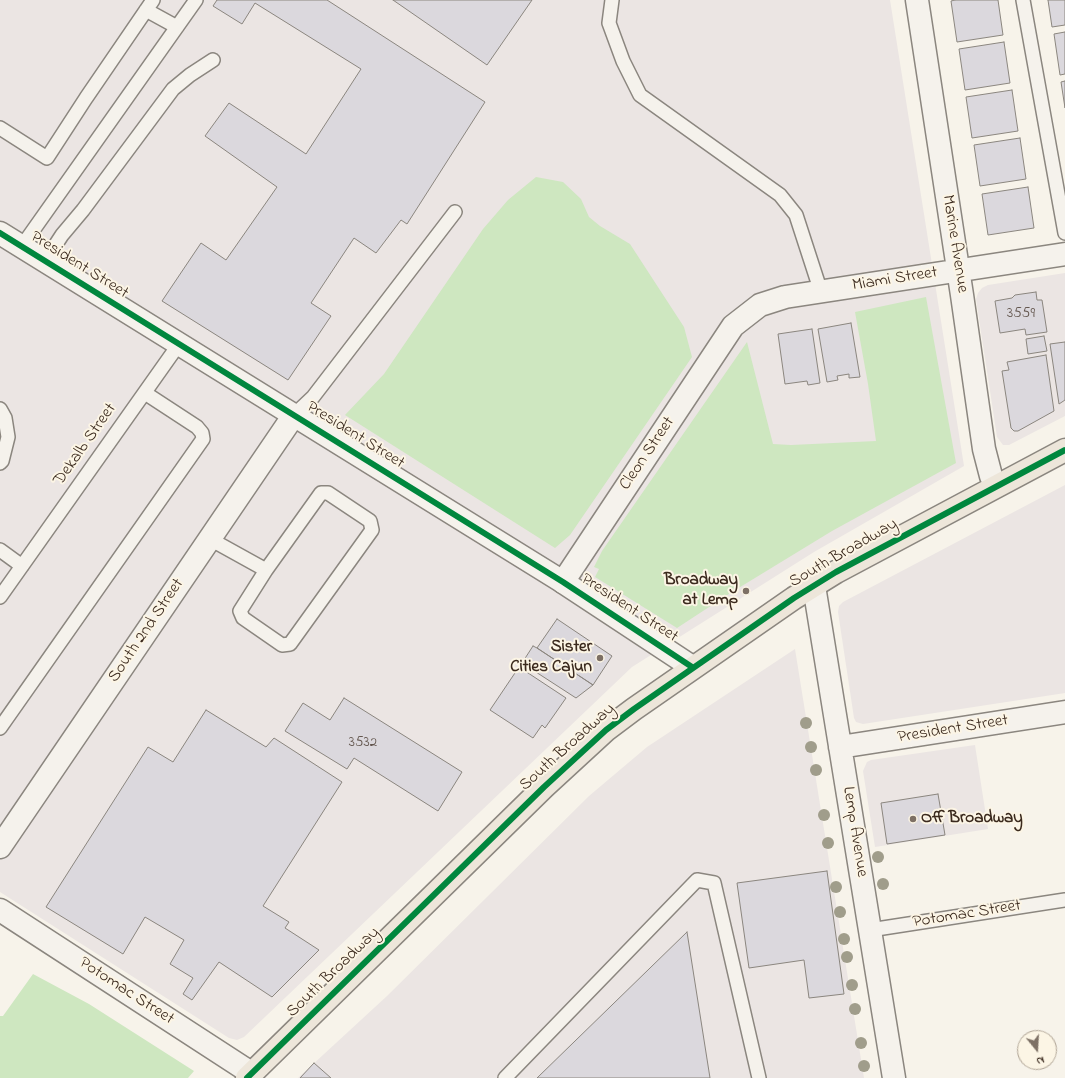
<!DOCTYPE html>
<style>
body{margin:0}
#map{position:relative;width:1065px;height:1078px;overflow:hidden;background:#f7f3ea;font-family:"Indie Flower",sans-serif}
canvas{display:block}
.north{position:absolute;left:1017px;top:1030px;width:40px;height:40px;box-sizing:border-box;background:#fcf5e5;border:1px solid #afa495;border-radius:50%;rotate:162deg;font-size:11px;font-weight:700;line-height:16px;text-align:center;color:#3b2a1e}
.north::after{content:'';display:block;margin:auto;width:14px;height:18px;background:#7d7065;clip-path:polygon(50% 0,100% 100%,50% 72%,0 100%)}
</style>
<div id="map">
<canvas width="1065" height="1078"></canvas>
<div class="north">N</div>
</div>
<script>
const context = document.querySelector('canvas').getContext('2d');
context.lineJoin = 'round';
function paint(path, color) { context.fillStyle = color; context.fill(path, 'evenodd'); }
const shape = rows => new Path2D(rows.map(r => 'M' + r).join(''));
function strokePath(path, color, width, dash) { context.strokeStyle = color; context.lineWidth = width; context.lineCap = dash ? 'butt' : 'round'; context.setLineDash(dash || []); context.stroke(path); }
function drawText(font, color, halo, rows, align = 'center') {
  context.font = font + ' "Indie Flower",sans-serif'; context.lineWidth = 4; context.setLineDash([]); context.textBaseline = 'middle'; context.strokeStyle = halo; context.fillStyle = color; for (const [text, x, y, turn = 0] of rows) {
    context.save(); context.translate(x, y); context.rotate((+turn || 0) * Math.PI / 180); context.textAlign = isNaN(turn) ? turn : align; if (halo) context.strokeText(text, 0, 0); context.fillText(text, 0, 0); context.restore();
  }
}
paint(shape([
 [0,0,890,0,964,466,814,552,632,667,244,1037,237,1040,229,1038,0,892],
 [1065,273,1065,416,1009,445,1003,445,997,437,976,299,978,293,982,288,988,285],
 [1065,485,1065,693,863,724,856,722,854,718,838,612,839,606,843,602],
 [795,649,864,1078,298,1078,387,996,589,796,647,747],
 [975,745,988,829,875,847,863,771,867,762,871,760]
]), '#ebe5e3');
paint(shape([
 [536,177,563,182,581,199,589,217,600,226,630,244,684,327,692,357,570,535,555,548,345,415,384,374,483,229,508,200],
 [926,297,956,463,832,531,732,592,677,628,595,577,599,569,594,567,602,551,747,342,773,444,791,445,876,441,868,384,855,312],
 [33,974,89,1004,194,1071,188,1078,0,1078,0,1016,3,1016]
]), '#cee7c0');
const building = shape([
 [217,0,327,0,485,102,407,224,401,220,376,253,354,238,311,303,331,316,288,380,162,301,201,243,226,260,277,187,205,136,229,103,306,154,361,69,255,3,242,24,213,6,217,0],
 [393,0,532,0,487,65,393,0],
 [955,0,998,0,1003,35,957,42,951,1,955,0],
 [1048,0,1065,0,1065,25,1052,27,1048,0],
 [1065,32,1065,74,1060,75,1054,34,1065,32],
 [1004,42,1010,83,965,90,959,49,1004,42],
 [1065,81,1065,108,1061,82,1065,81],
 [1012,90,1018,131,972,138,966,97,1012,90],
 [1020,138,1026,179,980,186,974,145,1020,138],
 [1028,187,1034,228,988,235,982,194,1028,187],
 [1036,292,1037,300,1042,300,1047,332,1026,335,1025,329,1000,333,995,301,1012,298,1015,295,1036,292],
 [851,323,860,377,849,378,849,374,837,376,838,380,827,382,818,329,851,323],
 [812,329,820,383,808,385,807,381,785,384,778,334,812,329],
 [1044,336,1047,351,1028,354,1026,339,1044,336],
 [1065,342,1065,400,1059,404,1050,344,1065,342],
 [1046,355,1054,411,1018,431,1014,431,1011,428,1002,371,1009,370,1007,362,1046,355],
 [557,619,612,656,593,685,537,648,557,619],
 [533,646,537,648,593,685,576,698,522,663,533,646],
 [519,667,566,698,545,728,542,725,533,738,490,710,519,667],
 [344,698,462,772,438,811,354,758,347,769,285,731,303,703,330,720,344,698],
 [206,710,266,747,274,738,342,782,263,906,289,922,285,928,319,950,272,997,219,962,192,1000,183,994,193,978,170,964,184,940,145,917,123,954,46,907,148,747,173,762,206,710],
 [938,794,945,835,887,844,881,803,938,794],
 [827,871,844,994,809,998,804,960,749,968,737,883,827,871],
 [687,932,710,1078,537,1078,687,932],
 [314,1063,331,1078,300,1078,314,1063]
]);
paint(building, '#dbd8dd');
strokePath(building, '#8b867f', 1);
const service = shape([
 [612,0,609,23,623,61,640,95,780,195,796,215,821,292],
 [1023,0,1065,233],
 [146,10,177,27],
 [0,128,47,158,86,98,153,0],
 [22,246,196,0],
 [45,261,62,235,83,210,173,89,190,75,213,60],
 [0,409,5,418,8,437,2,461,0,463],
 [294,415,313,397,455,212],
 [210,539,266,570,321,493,328,493,370,521,372,530,290,644,282,645,243,618,240,611,266,570],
 [0,550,22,566],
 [0,597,179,344],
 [0,728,203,439,202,433,197,427,145,393],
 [870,930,1065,900],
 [505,1078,697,880,714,883,759,1078]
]);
const minor = shape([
 [917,0,962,295,984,449,991,476,996,486],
 [563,582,733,326,760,305,785,297,1065,254],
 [814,586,894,1078],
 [840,747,1065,712],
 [0,847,294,415]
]);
const tertiary = shape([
 [0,233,563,582,692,667],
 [0,910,251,1073]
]);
const primary = shape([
 [247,1078,544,787,606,730,634,709,794,598,836,572,1065,450]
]);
strokePath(service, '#8b867f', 16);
strokePath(minor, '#8b867f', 25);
strokePath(tertiary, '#8b867f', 25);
strokePath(primary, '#8b867f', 25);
strokePath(service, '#f5f2ec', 13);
strokePath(minor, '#f5f2ec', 22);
strokePath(tertiary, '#f5f2ec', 22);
strokePath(primary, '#ede6da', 22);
strokePath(shape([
 [0,233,563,582,692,667],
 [247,1078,544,787,606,730,634,709,794,598,836,572,1065,450]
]), '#00873e', 6);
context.fillStyle = '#a09d8b';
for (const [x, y] of [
 [806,723],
 [811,747],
 [816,770],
 [824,815],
 [828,843],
 [878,857],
 [883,884],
 [836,887],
 [840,912],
 [844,939],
 [847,957],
 [852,985],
 [855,1009],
 [861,1043],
 [864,1066]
]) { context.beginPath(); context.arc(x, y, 6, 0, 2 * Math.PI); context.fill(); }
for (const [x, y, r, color] of [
 [746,591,4,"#7d7065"],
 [600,658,4,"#7d7065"],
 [913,819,4,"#7d7065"]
]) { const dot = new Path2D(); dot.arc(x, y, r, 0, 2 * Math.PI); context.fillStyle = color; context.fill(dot); strokePath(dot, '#fcf5e5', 1.5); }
drawText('15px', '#63564e', null, [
 ["3559",1021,315],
 ["3532",363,744]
]);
drawText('17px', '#3b2a1e', '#fcf5e5', [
 ["Marine Avenue",954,244,81],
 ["President Street",79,266,32],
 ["Miami Street",895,280,-9],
 ["President Street",355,436,32],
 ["Dekalb Street",86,445,-55],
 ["Cleon Street",648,454,-56],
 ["South Broadway",844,554,-30],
 ["President Street",629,609,33],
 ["South 2nd Street",147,631,-56],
 ["President Street",953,730,-9],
 ["South Broadway",568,748,-42],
 ["Lemp Avenue",854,832,81],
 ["Potomac Street",967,915,-9],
 ["South Broadway",334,973,-44],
 ["Potomac Street",126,992,33]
]);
drawText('bold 17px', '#3b2a1e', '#fcf5e5', [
 ["Broadway",738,581],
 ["at Lemp",738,601],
 ["Sister",592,648],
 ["Cities Cajun",592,668],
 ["Off Broadway",921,819,"left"]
], 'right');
</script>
